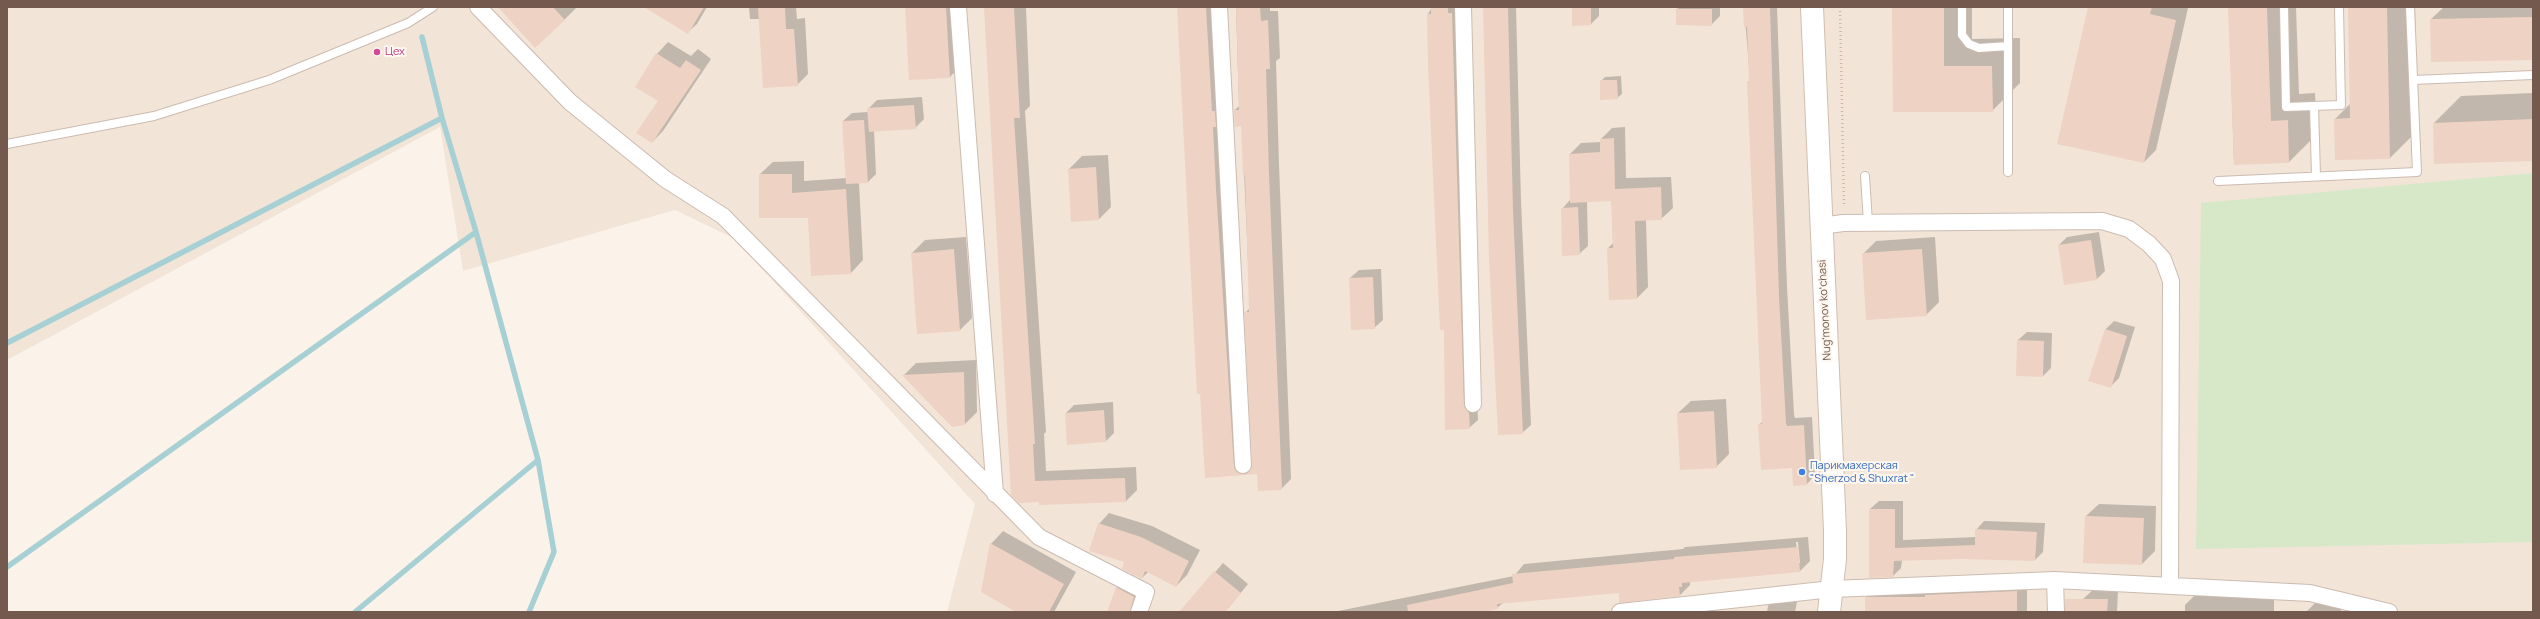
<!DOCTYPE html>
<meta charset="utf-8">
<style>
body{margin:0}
#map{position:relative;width:2540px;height:619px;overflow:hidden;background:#fbf3e9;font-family:Manrope,sans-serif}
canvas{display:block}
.frame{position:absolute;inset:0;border:8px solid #745a4e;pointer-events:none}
</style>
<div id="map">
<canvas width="2540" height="619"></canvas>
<div class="frame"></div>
</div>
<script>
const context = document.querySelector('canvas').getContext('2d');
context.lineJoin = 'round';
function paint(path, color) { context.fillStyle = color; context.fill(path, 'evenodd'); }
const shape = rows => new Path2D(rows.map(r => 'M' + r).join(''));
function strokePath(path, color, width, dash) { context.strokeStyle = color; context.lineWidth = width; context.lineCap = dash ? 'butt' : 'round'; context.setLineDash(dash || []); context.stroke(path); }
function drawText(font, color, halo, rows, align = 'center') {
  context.font = font + ' Manrope,sans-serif'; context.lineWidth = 4; context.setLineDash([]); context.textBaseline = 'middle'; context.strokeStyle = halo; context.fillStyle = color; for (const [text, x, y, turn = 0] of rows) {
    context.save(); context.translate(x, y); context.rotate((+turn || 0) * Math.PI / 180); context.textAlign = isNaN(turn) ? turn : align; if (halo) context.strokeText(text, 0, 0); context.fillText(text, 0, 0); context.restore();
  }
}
paint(shape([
 [7,7,2533,7,2533,612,947,612,975,504,735,239,675,210,463,271,440,127,7,360]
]), '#f2e5d8');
paint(shape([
 [2533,173,2533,542,2196,549,2201,203]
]), '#d7e8c8');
paint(shape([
 [500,7,577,7,564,20],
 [660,7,707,7,697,24,688,32],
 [749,7,796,7,797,19,805,18,808,74,797,85,760,19,750,19],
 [905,7,961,7,964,62,950,77],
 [985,7,1026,7,1030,106,1025,111,1046,432,1044,434,1046,471,1136,467,1137,490,1126,501,1019,502],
 [1179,7,1217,7,1248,464,1254,465,1246,312,1250,308,1242,125,1235,110,1239,106,1236,7,1270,7,1270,11,1278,11,1280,58,1276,61,1279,164,1291,479,1281,489,1258,473,1206,477],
 [1432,7,1460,7,1478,420,1469,428,1445,328,1428,14],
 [1484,7,1516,7,1521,201,1531,425,1522,433],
 [1573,7,1599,7,1599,16,1591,24],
 [1680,7,1720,7,1720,16,1711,25,1677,9],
 [1744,7,1777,7,1787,287,1794,414,1795,418,1812,417,1815,475,1807,484,1759,425,1763,421,1748,82,1750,79],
 [1893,7,1972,7,1972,39,2020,38,2020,83,1992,111,1894,111],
 [2089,7,2188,8,2156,150,2144,162],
 [2229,7,2296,7,2299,94,2315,93,2317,134,2289,162,2234,164],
 [2349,7,2415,7,2418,130,2390,158,2336,159,2335,119,2351,103],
 [2444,7,2533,7,2533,59,2431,19],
 [668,42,691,56,698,49,711,59,663,131,652,142,659,101,657,54],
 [1621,76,1622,94,1617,98,1601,81,1605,77],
 [2533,93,2533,160,2434,123,2461,96],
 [922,97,924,119,915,128,874,130,876,174,868,182,859,183,863,260,851,273,808,217,760,174,773,162,804,161,804,181,847,178,843,121,852,113,868,112,868,109,877,100],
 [1625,127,1626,178,1671,177,1673,208,1661,219,1646,220,1648,287,1637,298,1608,248,1613,243,1612,200,1587,201,1588,246,1579,254,1562,209,1570,200,1570,154,1581,143,1601,142,1601,139,1612,128],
 [1108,155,1111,207,1099,219,1069,169,1082,156],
 [2099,232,2105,271,2097,279,2059,245,2067,237],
 [966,237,972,318,960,330,912,253,925,240],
 [1935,237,1939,302,1926,315,1863,254,1876,241],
 [1381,269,1383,320,1374,328,1350,278,1359,270],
 [2114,321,2135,327,2119,378,2110,387,2106,329],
 [2027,332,2052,333,2051,368,2043,376,2018,340],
 [976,360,977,412,965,424,953,426,904,375,916,363],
 [1726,399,1729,454,1716,467,1678,413,1691,401],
 [1113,402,1114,433,1106,441,1066,413,1074,405],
 [1879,501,1903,501,1903,540,1976,537,1976,530,1984,521,2045,523,2043,552,2035,560,1961,558,1902,560,1901,568,1893,576,1870,509],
 [2099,504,2156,506,2155,551,2142,564,2086,516],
 [1109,513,1152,526,1200,550,1187,575,1176,586,1148,572,1142,578,1126,562,1099,524],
 [1003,531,1076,572,1054,612,1018,612,991,544],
 [1808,537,1810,561,1800,571,1690,581,1690,585,1680,595,1648,598,1647,589,1503,603,1497,608,1478,612,1333,612,1514,576,1524,564,1683,549,1685,547],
 [1796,542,1798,542,1800,563,1798,563],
 [1223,563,1248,584,1230,606,1224,612,1181,612],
 [1127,577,1145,586,1136,612,1108,612,1117,588],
 [2027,581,2027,612,1866,612,1866,598,1876,587],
 [2094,589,2118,589,2117,612,2083,612,2083,599],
 [2198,592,2274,596,2274,612,2185,612,2185,605],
 [1798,597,1795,612,1767,612,1768,606,1777,598],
 [2317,601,2341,601,2341,612,2306,612]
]), '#0003');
strokePath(shape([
 [422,37,442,118,476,232,538,460,554,552,529,612],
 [7,343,442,118],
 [7,567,476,232],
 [355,612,538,460]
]), '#a6d0d4', 5.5);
paint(shape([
 [498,7,553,7,565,20,535,48],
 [644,7,704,7,688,34],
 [758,7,785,7,786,29,794,29,798,86,763,88],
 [905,7,946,7,950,78,909,80],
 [984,7,1014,7,1020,118,1014,118,1035,444,1033,444,1035,481,1125,478,1126,502,1039,505,1039,502,1019,503,1011,495],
 [1177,7,1206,7,1212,111,1215,111,1216,127,1213,127,1216,189,1234,466,1235,470,1243,474,1248,473,1252,464,1244,312,1249,312,1245,175,1243,175,1241,126,1235,127,1234,110,1239,110,1236,7,1260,7,1261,21,1268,20,1270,69,1266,69,1269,174,1282,490,1258,491,1257,474,1205,478,1200,394,1197,394],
 [1431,7,1448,7,1448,13,1452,13,1464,404,1469,413,1470,429,1445,430,1444,330,1440,330,1428,65,1427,14,1431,14],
 [1483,7,1508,7,1513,210,1523,434,1498,435,1489,258],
 [1572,7,1591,7,1591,25,1572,26],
 [1743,7,1770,7,1779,296,1786,423,1787,426,1804,425,1807,485,1793,486,1792,468,1761,470,1758,424,1762,424,1747,82,1749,82,1747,27,1744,27],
 [1892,7,1944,7,1944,66,1992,66,1993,112,1893,112],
 [2088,7,2152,7,2150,14,2176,20,2144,163,2057,144],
 [2228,7,2267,7,2271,121,2288,120,2289,163,2234,165],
 [2348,7,2387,7,2390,159,2335,160,2334,119,2350,118],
 [1676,9,1712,9,1712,26,1676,25],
 [2533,17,2533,60,2431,62,2430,19],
 [656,53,680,68,686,60,701,70,652,143,636,133,658,101,635,87],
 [1600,80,1617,80,1618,99,1600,100],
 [914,105,916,129,869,132,867,108],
 [2533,119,2533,161,2434,164,2433,123],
 [864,120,868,183,846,184,842,121],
 [1614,138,1615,189,1661,187,1662,220,1635,221,1637,299,1609,300,1607,248,1613,248,1611,201,1570,203,1569,154,1600,152,1600,139],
 [1096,167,1099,220,1071,222,1068,169],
 [759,174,792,174,792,193,846,189,851,274,811,276,808,218,759,218],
 [1578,207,1580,255,1562,256,1561,208],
 [2091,240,2097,280,2064,285,2058,245],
 [954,249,960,331,917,334,911,253],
 [1922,249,1927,316,1866,320,1862,253],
 [1373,277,1375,329,1351,330,1349,278],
 [2105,329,2127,336,2111,388,2088,381],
 [2017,340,2044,341,2043,377,2016,376],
 [964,372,965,425,952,427,902,375],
 [1104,410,1106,442,1067,445,1065,413],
 [1714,411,1717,468,1680,470,1677,413],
 [1869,509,1895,509,1895,548,1975,545,1975,529,2037,532,2035,561,1961,559,1894,561,1893,577,1869,578],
 [2085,516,2144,518,2142,565,2083,563],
 [1098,523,1141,537,1189,561,1176,587,1145,571,1142,579,1122,569,1124,562,1089,551],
 [990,543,1064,584,1049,612,1016,612,981,592],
 [1798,547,1800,572,1682,583,1682,587,1679,587,1680,596,1619,603,1619,593,1497,604,1498,609,1483,612,1408,612,1407,605,1513,583,1512,574,1674,559,1674,557],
 [1214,571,1241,593,1225,612,1179,612],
 [1116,587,1134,597,1130,612,1107,612],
 [2017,591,2017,612,1865,612,1865,597,1925,597,1925,595],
 [2065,599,2108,599,2107,612,2065,612]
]), '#eed2c3');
const service = shape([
 [1962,7,1962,35,1969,44,1979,48,2008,46],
 [2284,7,2286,107,2341,105,2339,7],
 [2413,80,2533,75],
 [2314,106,2316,176],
 [7,144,154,116,269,80,408,23,433,7],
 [2008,172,2008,7],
 [1865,176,1868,223],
 [2218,181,2417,172,2410,7]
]);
const minor = shape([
 [478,7,570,102,665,179,723,216,1039,537,1146,592,1139,612],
 [958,7,995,494],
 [1219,7,1243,465],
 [1463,7,1473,404],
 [1821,226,1843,223,2102,221,2129,229,2149,244,2163,259,2171,281,2170,585],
 [2055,580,2056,612],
 [1620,612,1832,589,2055,580,2310,593,2389,612]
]);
const secondary = shape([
 [1812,7,1835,531,1835,559,1829,612]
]);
strokePath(service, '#ccbbb0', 10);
strokePath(minor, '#ccbbb0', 18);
strokePath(secondary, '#d1bdb0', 24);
strokePath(shape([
 [1840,7,1844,205]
]), '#d4b5a6', 2.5, [1, 3]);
strokePath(service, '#fff', 8);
strokePath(minor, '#fff', 16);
strokePath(secondary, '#fff', 22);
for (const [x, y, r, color] of [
 [377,52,4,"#d1479c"],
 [1802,472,4,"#3f7fe0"]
]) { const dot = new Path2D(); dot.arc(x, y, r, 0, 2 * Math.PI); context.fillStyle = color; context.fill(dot); strokePath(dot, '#fef7ef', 1.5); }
drawText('11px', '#b23c85', '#fef7ef', [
 ["Цех",385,52]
], 'left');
drawText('11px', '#745a4e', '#fef7ef', [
 ["Nugʻmonov koʻchasi",1825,310,-93]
]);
drawText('11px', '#366cbe', '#fef7ef', [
 ["Парикмахерская",1810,466],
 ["\"Sherzod & Shuxrat \"",1810,479]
], 'left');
</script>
